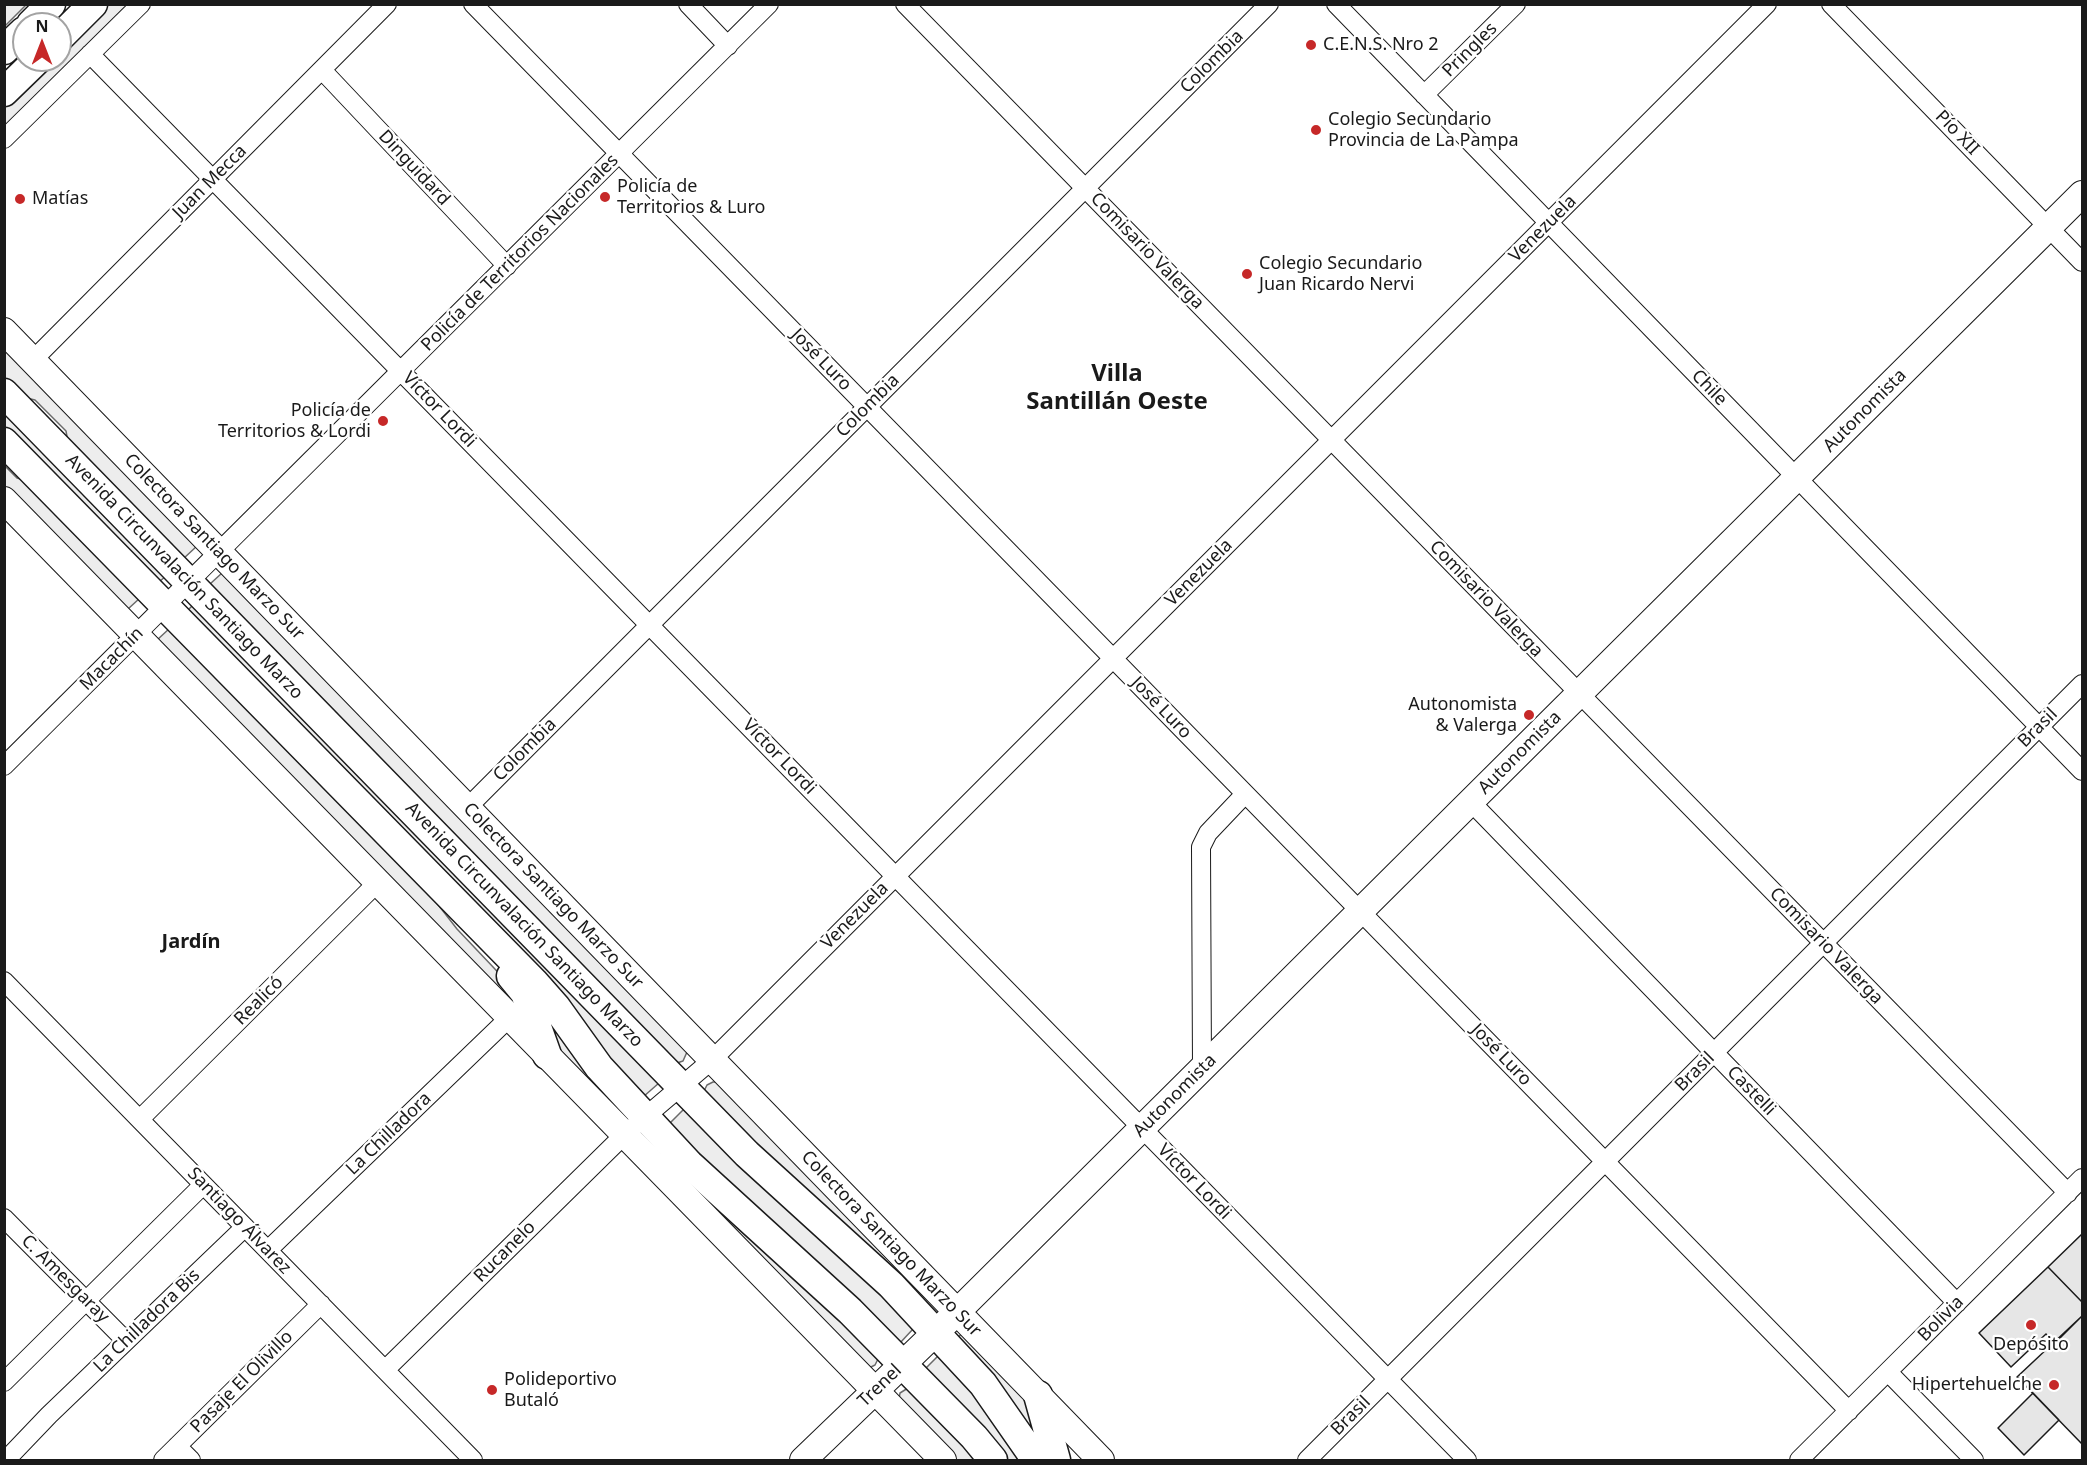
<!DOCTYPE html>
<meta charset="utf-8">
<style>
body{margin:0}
#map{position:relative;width:2087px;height:1465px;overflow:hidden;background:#fff;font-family:"Noto Sans",sans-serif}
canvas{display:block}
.frame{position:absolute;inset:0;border:6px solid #1a1a1a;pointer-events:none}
.north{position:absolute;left:12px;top:12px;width:60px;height:60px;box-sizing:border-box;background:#fff;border:2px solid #a3a3a3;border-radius:50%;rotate:0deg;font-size:16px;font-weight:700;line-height:24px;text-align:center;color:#1a1a1a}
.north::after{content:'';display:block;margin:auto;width:21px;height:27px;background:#c62828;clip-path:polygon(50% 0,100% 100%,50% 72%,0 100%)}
</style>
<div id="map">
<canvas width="2087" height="1465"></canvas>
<div class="frame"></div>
<div class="north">N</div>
</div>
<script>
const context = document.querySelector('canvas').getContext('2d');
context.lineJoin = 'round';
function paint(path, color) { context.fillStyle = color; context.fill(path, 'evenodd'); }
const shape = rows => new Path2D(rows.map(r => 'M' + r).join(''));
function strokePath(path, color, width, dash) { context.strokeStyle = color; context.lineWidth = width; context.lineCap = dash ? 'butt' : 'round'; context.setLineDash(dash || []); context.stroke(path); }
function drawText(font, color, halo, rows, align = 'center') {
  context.font = font + ' "Noto Sans",sans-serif'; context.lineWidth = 4.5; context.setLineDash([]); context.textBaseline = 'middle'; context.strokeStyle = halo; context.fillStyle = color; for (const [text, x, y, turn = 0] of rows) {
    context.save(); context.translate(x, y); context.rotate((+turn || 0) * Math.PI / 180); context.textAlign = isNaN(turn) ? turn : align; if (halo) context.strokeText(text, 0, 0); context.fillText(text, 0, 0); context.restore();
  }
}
const built = shape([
 [5,4,26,4,26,5,5,26,5,4],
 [106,5,128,5,5,128,5,105,50,60,60,60,60,50,106,5],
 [5,343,197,546,183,559,69,448,66,431,35,400,18,396,5,381,5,343],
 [4,407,165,577,160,581,5,430,4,407],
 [4,465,17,478,32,482,140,598,128,609,5,488,4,465],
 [222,573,687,1052,683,1061,677,1063,210,584,222,573],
 [193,605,659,1083,643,1097,188,610,193,605],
 [170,628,408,866,457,929,512,987,526,1016,157,640,170,628],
 [539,1007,625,1114,624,1116,566,1062,539,1007],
 [713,1082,717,1082,904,1273,904,1275,902,1277,799,1191,704,1091,707,1085,713,1082],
 [684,1109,858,1267,913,1329,900,1343,709,1170,669,1124,684,1109],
 [674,1171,829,1304,878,1359,875,1365,869,1368,674,1171],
 [961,1334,1024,1396,1048,1457,958,1338,961,1334],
 [939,1355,945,1355,1023,1460,1007,1460,925,1369,939,1355],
 [908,1388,981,1460,957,1460,902,1404,899,1399,900,1393,908,1388]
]);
paint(built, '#ededed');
strokePath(built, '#6a6a6a', 1.5);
const building = shape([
 [2082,1234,2082,1302,2048,1267,2082,1234],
 [2048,1267,2082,1302,2082,1316,2055,1343,2046,1334,2011,1367,1979,1333,2048,1267],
 [2082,1316,2082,1444,2017,1377,2082,1316],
 [2033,1393,2059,1420,2024,1455,1998,1428,2033,1393]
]);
paint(building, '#e6e6e6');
strokePath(building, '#1a1a1a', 1.5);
const street = shape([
 [473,4,1849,1411],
 [688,4,728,46],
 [905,4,2068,1193],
 [1336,4,2082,771],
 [1831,4,2082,262],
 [90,54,1467,1460],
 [322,70,507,266],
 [1424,95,1516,4],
 [4,139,141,4],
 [33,360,387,4],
 [4,766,769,4],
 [1471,802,1957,1303],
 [467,808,1269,4],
 [4,981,473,1460],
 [1202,1069,1201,847,1208,833,1245,794],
 [140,1119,378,882],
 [4,1218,126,1341],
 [268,1250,510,1017],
 [385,1370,625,1134,712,1060,1767,4],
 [1888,1372,1974,1460],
 [4,1382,203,1185],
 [177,1446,191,1460],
 [6,1460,49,1415,245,1227],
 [163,1460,321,1304],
 [1307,1460,2082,684],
 [1799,1460,2082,1178]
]);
const secondary = shape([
 [4,331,1101,1460],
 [4,500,943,1460],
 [803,1460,957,1312,2082,194]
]);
const primary = shape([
 [31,24,51,4],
 [60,37,93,4],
 [4,50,24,31],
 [4,92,37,60],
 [4,393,747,1154,891,1285,983,1384,1036,1460],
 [4,442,534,982,556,1007,599,1067,689,1164,850,1311,974,1437,993,1460],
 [511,976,525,993,547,1055],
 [1038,1395,1056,1460]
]);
strokePath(street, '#1a1a1a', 20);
strokePath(secondary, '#1a1a1a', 28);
strokePath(primary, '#1a1a1a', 31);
strokePath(street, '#fff', 18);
strokePath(secondary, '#fff', 26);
strokePath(primary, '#fff', 28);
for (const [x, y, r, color] of [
 [1311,45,6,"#c62828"],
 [1316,130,6,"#c62828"],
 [605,197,6,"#c62828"],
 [20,199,6,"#c62828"],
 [1247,274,6,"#c62828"],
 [383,421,6,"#c62828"],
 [1529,715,6,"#c62828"],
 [2031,1325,6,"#c62828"],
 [2054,1385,6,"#c62828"],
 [492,1390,6,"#c62828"]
]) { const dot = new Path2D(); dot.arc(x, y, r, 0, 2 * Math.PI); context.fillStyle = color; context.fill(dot); strokePath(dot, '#fff', 2); }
drawText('18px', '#1a1a1a', '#fff', [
 ["C.E.N.S. Nro 2",1323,45],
 ["Colegio Secundario",1328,120],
 ["Provincia de La Pampa",1328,141],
 ["Policía de",617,187],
 ["Territorios & Luro",617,208],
 ["Matías",32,199],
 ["Colegio Secundario",1259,264],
 ["Juan Ricardo Nervi",1259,285],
 ["Policía de",371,411,"right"],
 ["Territorios & Lordi",371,432,"right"],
 ["Autonomista",1517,705,"right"],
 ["& Valerga",1517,726,"right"],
 ["Depósito",2031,1345,"center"],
 ["Polideportivo",504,1380],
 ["Butaló",504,1401],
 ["Hipertehuelche",2042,1385,"right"]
], 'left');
drawText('18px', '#1a1a1a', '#fff', [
 ["Pringles",1470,50,-45],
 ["Colombia",1212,62,-45],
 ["Pío XII",1957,133,46],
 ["Dinguidard",414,168,47],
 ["Juan Mecca",210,182,-45],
 ["Venezuela",1543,229,-45],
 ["Comisario Valerga",1147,251,46],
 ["Policía de Territorios Nacionales",520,253,-45],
 ["José Luro",821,360,46],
 ["Chile",1709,388,46],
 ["Colombia",868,406,-45],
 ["Víctor Lordi",439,410,46],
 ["Autonomista",1865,411,-45],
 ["Colectora Santiago Marzo Sur",214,547,46],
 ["Venezuela",1199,573,-45],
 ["Avenida Circunvalación Santiago Marzo",184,577,46],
 ["Comisario Valerga",1486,599,46],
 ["Macachín",112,659,-45],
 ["José Luro",1161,708,46],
 ["Brasil",2038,728,-45],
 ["Colombia",525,750,-45],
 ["Autonomista",1520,753,-45],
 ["Víctor Lordi",779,757,46],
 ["Colectora Santiago Marzo Sur",553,896,46],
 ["Venezuela",855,916,-45],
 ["Avenida Circunvalación Santiago Marzo",524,925,46],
 ["Comisario Valerga",1826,946,46],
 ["Realicó",259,1001,-45],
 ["José Luro",1501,1055,46],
 ["Brasil",1695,1072,-45],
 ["Castelli",1751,1091,46],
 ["Autonomista",1175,1096,-45],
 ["La Chilladora",389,1134,-44],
 ["Víctor Lordi",1194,1182,46],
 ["Santiago Álvarez",239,1221,46],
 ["Colectora Santiago Marzo Sur",891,1244,46],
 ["Rucanelo",505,1252,-45],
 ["C. Amesgaray",65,1279,45],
 ["Bolivia",1941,1319,-45],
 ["La Chilladora Bis",147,1321,-44],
 ["Pasaje El Olivillo",242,1382,-45],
 ["Trenel",880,1386,-44],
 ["Brasil",1351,1416,-45]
]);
drawText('bold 20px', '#1a1a1a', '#fff', [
 ["Jardín",191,942]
]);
drawText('bold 24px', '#1a1a1a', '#fff', [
 ["Villa",1117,374],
 ["Santillán Oeste",1117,402]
]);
</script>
